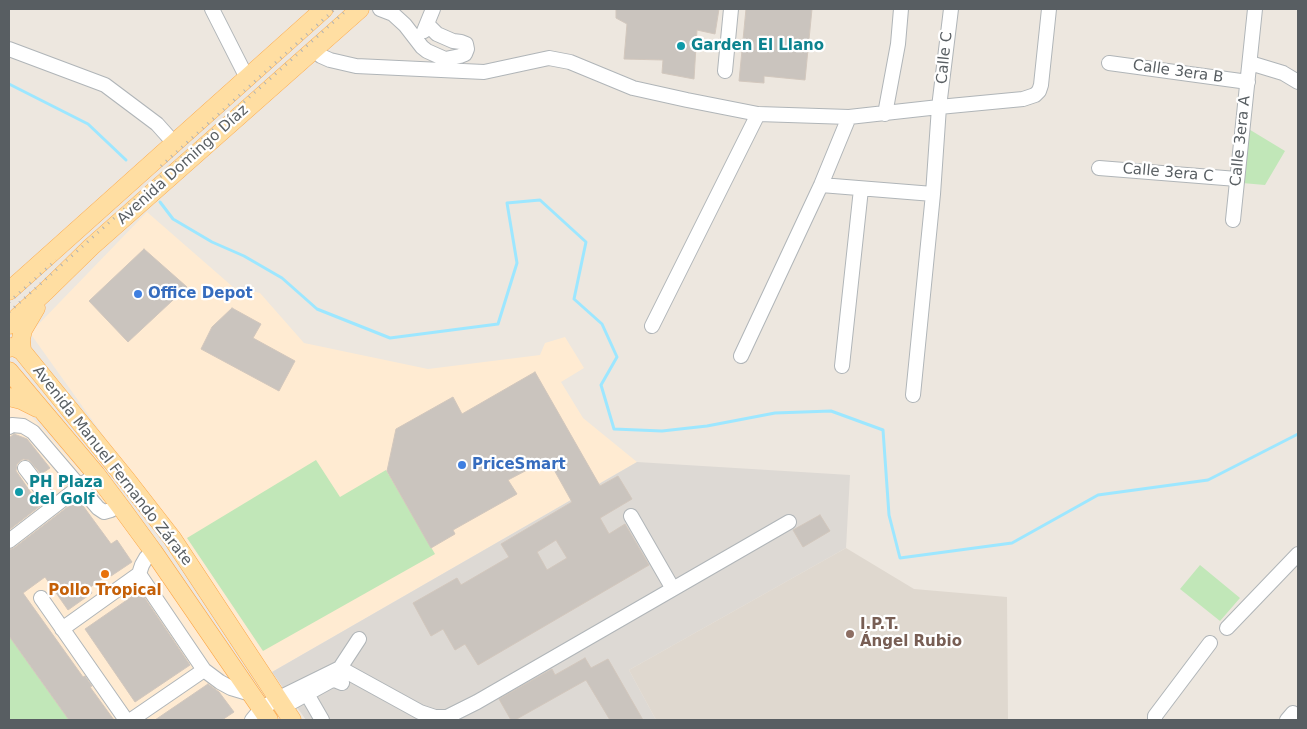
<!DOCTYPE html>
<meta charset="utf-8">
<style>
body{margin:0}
#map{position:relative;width:1307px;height:729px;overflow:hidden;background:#ede7df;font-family:"DejaVu Sans",sans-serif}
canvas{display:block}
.frame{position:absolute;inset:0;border:10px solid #585e62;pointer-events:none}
</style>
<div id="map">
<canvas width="1307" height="729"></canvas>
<div class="frame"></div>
</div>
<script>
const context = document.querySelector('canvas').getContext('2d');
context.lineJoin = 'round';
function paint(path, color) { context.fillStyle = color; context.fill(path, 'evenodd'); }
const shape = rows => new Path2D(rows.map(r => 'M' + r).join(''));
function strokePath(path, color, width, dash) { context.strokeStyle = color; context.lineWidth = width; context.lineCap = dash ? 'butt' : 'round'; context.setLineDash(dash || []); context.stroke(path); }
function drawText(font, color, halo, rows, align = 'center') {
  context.font = font + ' "DejaVu Sans",sans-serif'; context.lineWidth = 4.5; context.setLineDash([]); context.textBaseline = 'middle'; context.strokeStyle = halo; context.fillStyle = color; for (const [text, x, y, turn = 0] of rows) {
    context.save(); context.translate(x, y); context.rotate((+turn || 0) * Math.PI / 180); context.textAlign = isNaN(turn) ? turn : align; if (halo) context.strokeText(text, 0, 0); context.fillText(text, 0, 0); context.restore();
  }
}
paint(shape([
 [147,212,233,287,260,293,304,343,428,369,540,355,545,343,565,337,584,368,561,382,583,418,637,462,272,672,30,333],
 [9,391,124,520,248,703,258,720,69,720,9,636]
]), '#ffebd2');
paint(shape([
 [637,462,850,475,846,548,629,670,656,720,306,720,272,672]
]), '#ddd9d4');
paint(shape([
 [846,548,914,589,1007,597,1008,720,656,720,629,670]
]), '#dfd8cf');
paint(shape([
 [1247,128,1285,151,1265,185,1242,183],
 [316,460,340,497,386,470,435,554,263,651,187,538],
 [1200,565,1240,598,1220,621,1180,589],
 [9,636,69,720,9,720]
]), '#c1e7b8');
strokePath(shape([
 [9,84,88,124,126,160],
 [160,202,173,219,212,242,244,256,282,278,317,309,390,338,498,324,517,263,507,203,540,200,586,242,574,299,602,324,617,357,601,385,614,429,662,431,707,426,775,413,831,411,883,430,889,515,900,558,1012,543,1098,495,1208,480,1298,434]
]), '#9de7ff', 3);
const building = shape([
 [616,9,719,9,715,34,697,30,694,79,662,73,663,60,624,59,627,24,616,18,616,9],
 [746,9,812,9,805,80,764,76,764,83,739,81,746,9],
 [144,249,187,287,128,342,89,301,144,249],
 [232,308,261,324,253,338,295,361,279,391,201,349,212,327,232,308],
 [535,372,600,486,618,476,632,499,600,518,609,534,625,524,649,565,478,665,465,644,455,650,443,629,431,636,413,603,457,578,461,585,509,557,501,544,572,502,548,459,508,480,517,494,453,530,455,534,431,548,387,471,396,429,453,397,462,414,535,372],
 [556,540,567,558,547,570,537,552,556,540],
 [14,434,27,439,50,468,41,474,29,460,23,459,20,461,17,464,16,471,40,506,9,530,9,438,14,434],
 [78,499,111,544,117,540,132,562,111,576,109,574,89,588,92,593,68,610,45,577,23,593,83,677,85,676,92,686,90,687,114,720,69,720,9,636,9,550,14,548,78,499],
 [820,515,830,531,803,547,793,530,820,515],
 [140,591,190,665,135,702,85,629,140,591],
 [585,658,591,668,608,659,643,720,610,720,586,680,515,720,511,720,499,699,552,669,555,675,585,658],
 [208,684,219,692,234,712,222,720,155,720,208,684]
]);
paint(building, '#cac4be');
strokePath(building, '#d2c7bd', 1);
const minor = shape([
 [212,9,247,78],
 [380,9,393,14,405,25,422,47,427,51,445,59,460,56,465,54,467,49,466,44,461,42,453,41,437,34,427,24],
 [424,31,433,9],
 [9,49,105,85,157,124,174,143],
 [314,49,321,56,330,60,356,66,484,72,549,58,570,62,633,88,687,100,758,114,849,117,939,107,1023,99,1035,95,1039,91,1041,85,1049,9],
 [1109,63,1248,82],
 [1250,63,1283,73,1298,82],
 [725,71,731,9],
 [885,114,898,44,901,9],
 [1099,168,1237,179],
 [821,185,933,194],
 [1233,220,1255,9],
 [652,326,758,114],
 [741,356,821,185,849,117],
 [842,366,861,189],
 [913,395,933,194,939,107,951,9],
 [9,427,12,425,23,426,33,432,98,508,104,512,111,510,120,505],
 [25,468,54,506],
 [631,516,673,589],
 [9,541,96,474],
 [139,574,204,670],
 [41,598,126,720],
 [1227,628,1298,554],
 [62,629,139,574,142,565,146,558,153,551],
 [340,668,359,639],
 [307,694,322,720],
 [283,707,332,680,337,681,342,683],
 [131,720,204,670,220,682,231,688,251,694],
 [252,720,261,709,277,699,340,668,420,712,435,717,447,717,477,702,789,522],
 [1155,720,1155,716,1210,643],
 [1287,720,1293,713]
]);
const major = shape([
 [9,291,324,9],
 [9,325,46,291,91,247,360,9],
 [9,348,11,347,16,348,22,351,126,479,172,538,292,720],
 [22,351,21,339,23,330,36,308],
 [9,371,96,474,123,510,153,551,269,720],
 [9,397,21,400,37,408]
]);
strokePath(minor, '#b0b5b8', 16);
strokePath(major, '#fda747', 19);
strokePath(minor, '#fff', 14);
strokePath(major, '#ffdea2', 18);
strokePath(shape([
 [161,166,335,9],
 [9,302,56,260],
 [9,312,348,9]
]), '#b1b2b3', 3, [1, 6]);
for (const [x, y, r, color] of [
 [681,46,5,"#0f9aa8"],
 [138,294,5,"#3f7fe0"],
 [462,465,5,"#3f7fe0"],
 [19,492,5,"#0f9aa8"],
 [105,574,5,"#e8710a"],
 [850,634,5,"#8d6e63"]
]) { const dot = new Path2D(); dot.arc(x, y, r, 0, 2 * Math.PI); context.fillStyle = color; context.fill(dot); strokePath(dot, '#fff', 2); }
drawText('bold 15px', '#0d838f', '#fff', [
 ["Garden El Llano",691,46],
 ["PH Plaza",29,483],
 ["del Golf",29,500]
], 'left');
drawText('15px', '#585e62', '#fff', [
 ["Calle C",945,58,-84],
 ["Calle 3era B",1178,72,8],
 ["Calle 3era A",1241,141,-84],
 ["Avenida Domingo Díaz",183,165,-42],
 ["Calle 3era C",1168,173,5],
 ["Avenida Manuel Fernando Zárate",112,466,52]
]);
drawText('bold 15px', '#366cbe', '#fff', [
 ["Office Depot",148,294],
 ["PriceSmart",472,465]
], 'left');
drawText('bold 15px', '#c56008', '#fff', [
 ["Pollo Tropical",105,591]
]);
drawText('bold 15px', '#785e54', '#fff', [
 ["I.P.T.",860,625],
 ["Ángel Rubio",860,642]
], 'left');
</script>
